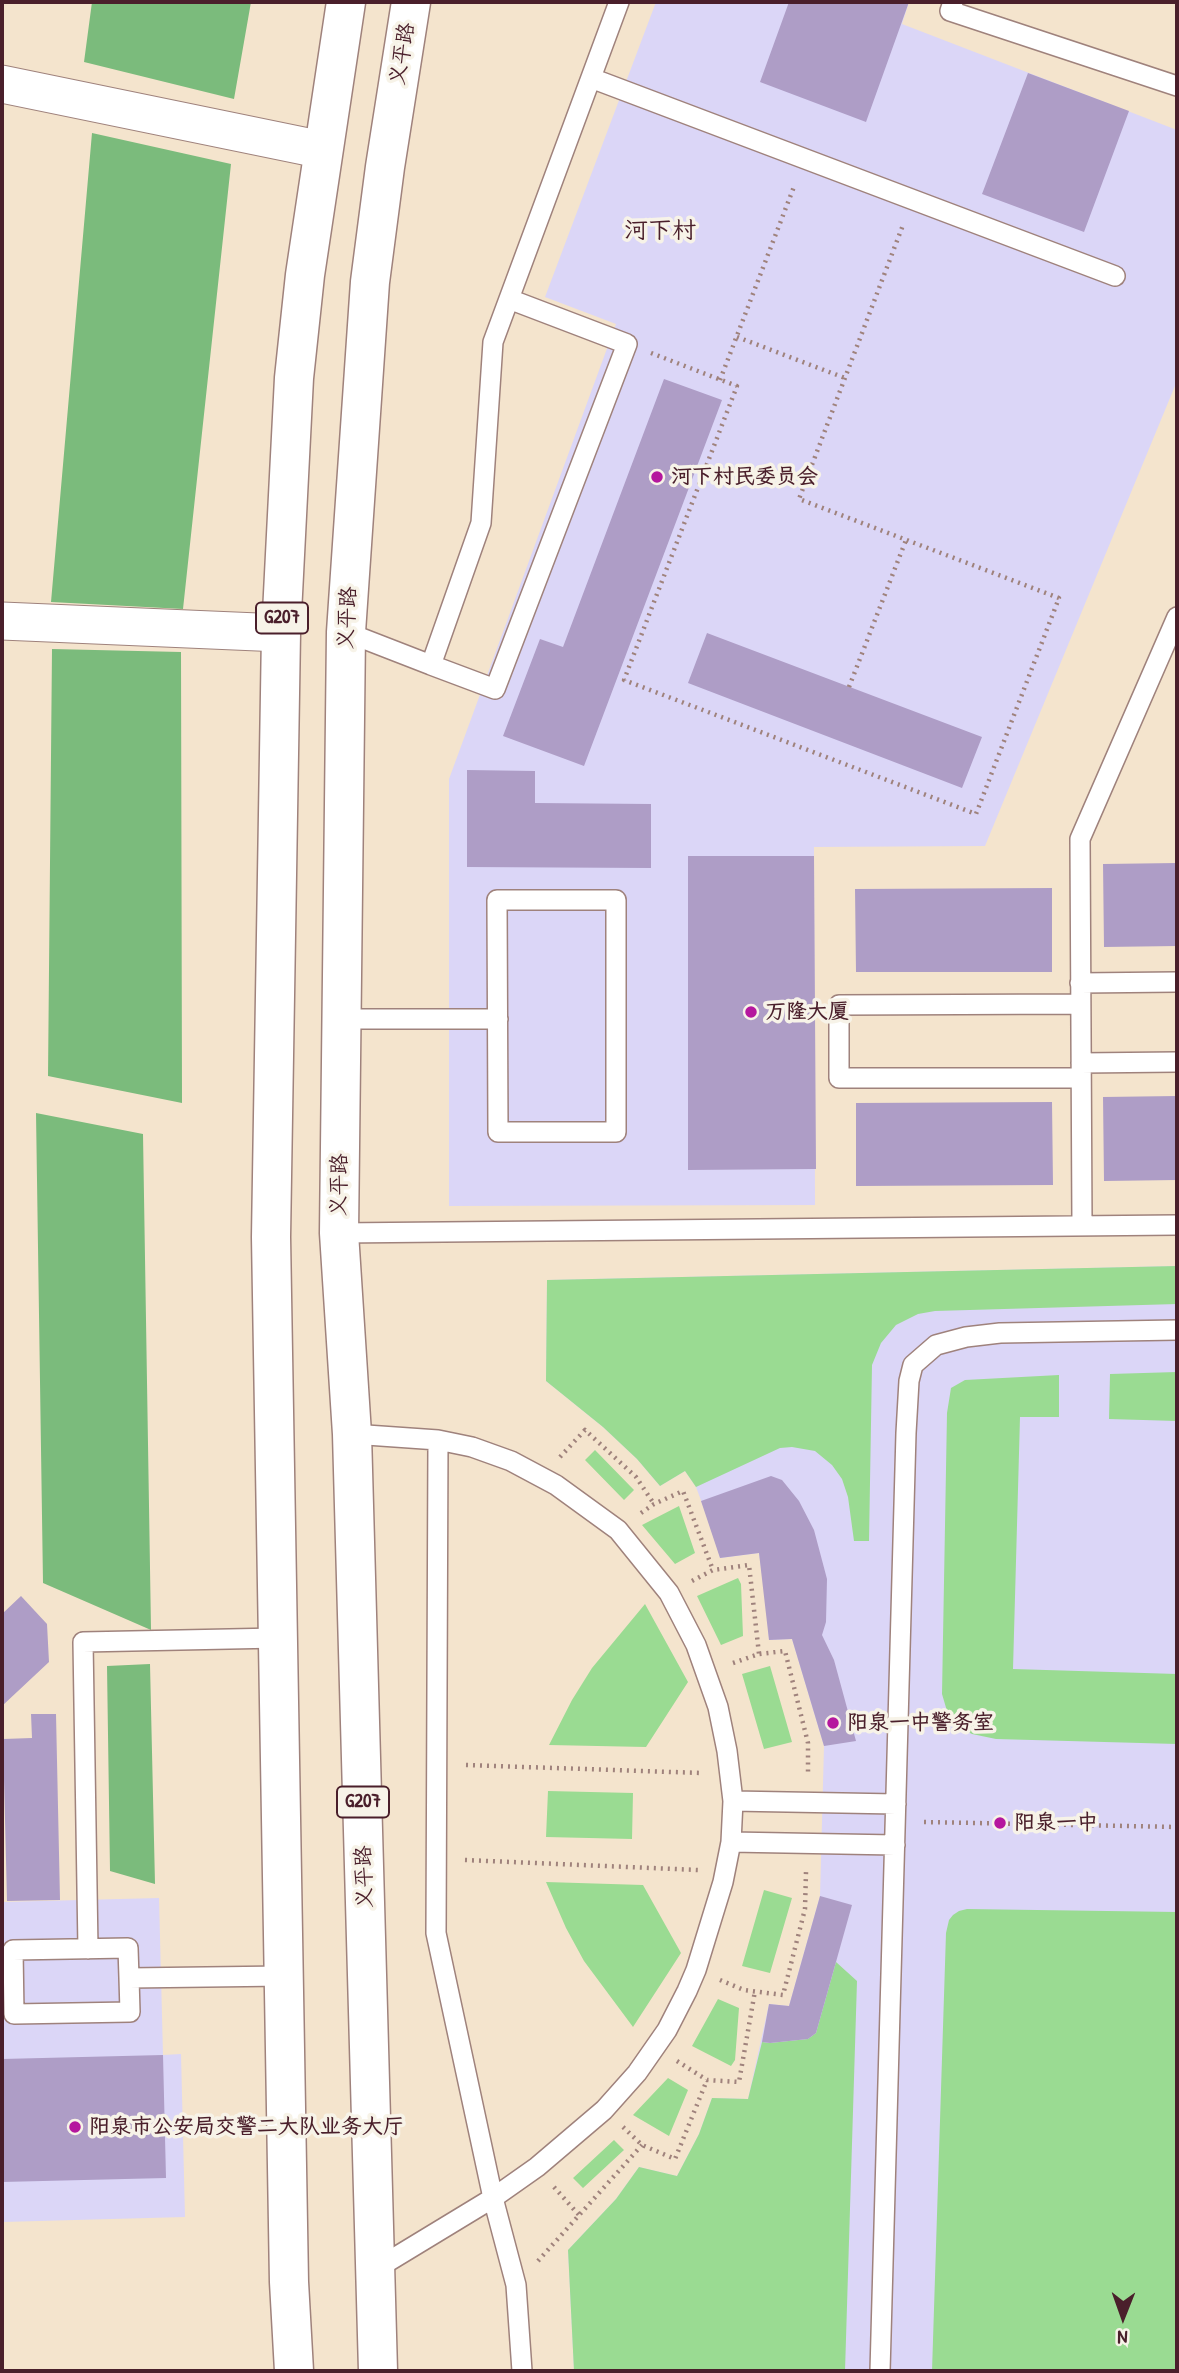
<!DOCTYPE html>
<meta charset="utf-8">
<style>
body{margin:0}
#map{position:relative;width:1179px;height:2373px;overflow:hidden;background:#f4e4cd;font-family:"Patrick Hand",sans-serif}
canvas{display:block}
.frame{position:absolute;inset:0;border:4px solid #4a1f2b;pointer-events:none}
.north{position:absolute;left:1088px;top:2282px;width:70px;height:70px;-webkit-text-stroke:5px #f7f3e8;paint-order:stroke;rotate:181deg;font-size:19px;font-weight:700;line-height:28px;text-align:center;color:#4a1f2b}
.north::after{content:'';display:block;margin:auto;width:24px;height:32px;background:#4a1f2b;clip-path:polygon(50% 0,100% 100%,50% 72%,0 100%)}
</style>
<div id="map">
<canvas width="1179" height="2373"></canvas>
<div class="frame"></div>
<div class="north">N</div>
</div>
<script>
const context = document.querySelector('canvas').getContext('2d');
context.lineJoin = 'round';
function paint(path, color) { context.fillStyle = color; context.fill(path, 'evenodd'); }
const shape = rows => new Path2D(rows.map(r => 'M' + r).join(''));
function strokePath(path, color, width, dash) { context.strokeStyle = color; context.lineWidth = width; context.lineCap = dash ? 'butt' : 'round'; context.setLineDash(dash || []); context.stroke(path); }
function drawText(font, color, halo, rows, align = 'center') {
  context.font = font + ' "Patrick Hand","LXGW WenKai TC",sans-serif'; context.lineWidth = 7; context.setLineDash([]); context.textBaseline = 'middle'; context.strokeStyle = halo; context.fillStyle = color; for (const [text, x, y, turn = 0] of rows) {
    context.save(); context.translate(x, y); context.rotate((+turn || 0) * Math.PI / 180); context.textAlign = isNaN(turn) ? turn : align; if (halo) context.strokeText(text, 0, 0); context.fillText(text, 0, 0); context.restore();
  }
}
paint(shape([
 [656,2,909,2,902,24,1177,130,1177,381,985,846,814,847,815,1205,449,1206,449,779,616,324,545,297],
 [1177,1266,1177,2371,574,2371,568,2250,616,2199,639,2167,677,2176,699,2134,712,2098,748,2099,769,2004,789,2006,820,1896,824,1746,792,1639,769,1640,766,1602,759,1553,720,1558,714,1535,696,1487,685,1471,660,1486,637,1459,603,1427,546,1381,547,1280],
 [159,1898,163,2055,181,2054,185,2217,2,2222,2,1902]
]), '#dbd6f7');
paint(shape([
 [1177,1266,1177,1304,935,1311,918,1314,896,1325,881,1343,872,1365,869,1541,854,1541,848,1497,842,1479,832,1465,815,1451,792,1447,780,1448,696,1487,685,1471,660,1486,637,1459,603,1427,546,1381,547,1280],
 [1177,1372,1177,1421,1109,1419,1110,1374],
 [1059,1375,1059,1417,1020,1417,1013,1669,1177,1674,1177,1744,996,1739,972,1734,964,1730,947,1711,942,1694,947,1413,951,1388,965,1380],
 [595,1450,634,1490,624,1500,585,1460],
 [679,1506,695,1553,675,1564,642,1525],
 [738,1578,741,1584,743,1636,721,1645,697,1596],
 [645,1604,688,1682,646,1747,549,1745,572,1700,592,1668],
 [770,1666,792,1742,764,1749,742,1674],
 [548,1791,633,1793,632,1839,546,1837],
 [546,1882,643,1885,681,1953,633,2027,584,1961,566,1928],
 [764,1890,792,1898,770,1973,742,1966],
 [967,1909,1177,1912,1177,2371,932,2371,946,1933,949,1920,953,1915,959,1911],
 [836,1962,857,1981,845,2371,574,2371,568,2250,616,2199,639,2167,677,2176,699,2134,712,2098,748,2099,762,2042,770,2043,808,2039,816,2033],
 [718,1999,739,2008,735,2060,731,2066,692,2046],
 [668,2078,688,2090,669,2136,633,2115],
 [614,2140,624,2150,583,2188,573,2178]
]), '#9adb92');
paint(shape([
 [92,2,251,2,234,99,84,62],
 [92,133,231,164,183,609,51,602],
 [52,649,181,652,182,1103,48,1076],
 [36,1113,143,1134,151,1630,43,1583],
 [150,1664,155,1884,110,1871,107,1666]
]), '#7bbb7c');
paint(shape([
 [789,2,909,2,866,122,760,82],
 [1028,73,1129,111,1084,232,982,194],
 [664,379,722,400,584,766,503,736,540,639,563,647],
 [707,633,982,737,962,788,688,683],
 [467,770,535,771,535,803,651,804,651,868,467,867],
 [688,856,814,856,816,1169,688,1170],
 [1177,863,1177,946,1104,947,1103,864],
 [1052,888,1052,972,856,972,855,889],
 [1177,1096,1177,1180,1104,1181,1103,1097],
 [1052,1102,1053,1185,856,1186,856,1103],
 [771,1476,782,1480,799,1501,814,1530,827,1579,826,1622,822,1635,834,1660,856,1741,824,1746,792,1639,769,1640,759,1553,720,1558,701,1501],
 [21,1596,47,1624,49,1662,2,1706,2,1614],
 [31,1714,56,1714,60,1900,7,1901,3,1739,32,1738],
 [820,1896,852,1905,816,2033,808,2039,770,2043,762,2042,769,2004,789,2006],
 [163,2055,166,2178,2,2182,2,2059]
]), '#ae9dc6');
const service = shape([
 [953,2,950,11,1177,86],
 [591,78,1115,276],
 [346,632,431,665,481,523,493,342,619,2],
 [431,665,495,689,627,344,509,299],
 [497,900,616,900,616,1132,498,1132,497,900],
 [1080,983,1177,982],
 [1080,1004,839,1005,839,1078,1081,1078],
 [342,1019,498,1019],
 [1081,1063,1177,1062],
 [1082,1225,1080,839,1177,617],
 [339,1233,1177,1225],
 [352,1434,438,1440,472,1447,511,1461,556,1485,618,1530,669,1593,696,1645,718,1707,727,1751,733,1801,731,1842,723,1882,696,1970,687,1991,667,2030,637,2073,604,2110,537,2167,493,2198,376,2269],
 [438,1440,436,1933,493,2198,516,2285,522,2371],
 [733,1801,896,1804],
 [731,1842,895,1845],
 [88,1949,83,1642,278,1638],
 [129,1978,128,1948,13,1950,14,2014,130,2012,129,1978,284,1976],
 [880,2371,906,1433,909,1381,913,1365,936,1345,966,1337,1000,1333,1177,1330]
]);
const minor = shape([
 [2,84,323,150],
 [2,621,281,633]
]);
const trunk = shape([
 [294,2371,289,2282,271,1237,281,633,294,378,305,275,346,2],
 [378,2371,352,1434,339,1233,346,632,370,282,385,167,411,2]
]);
strokePath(service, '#9f827c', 22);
strokePath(minor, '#9f827c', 39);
strokePath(trunk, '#9f827c', 41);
strokePath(shape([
 [737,337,845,378],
 [651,353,737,386,624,680,976,814,1059,598,799,499,903,225],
 [720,380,795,184],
 [849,687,906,540],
 [560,1457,585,1430,636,1477,654,1504],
 [641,1513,654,1504,683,1491,713,1570],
 [692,1581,713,1570,749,1565,759,1654],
 [733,1663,759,1654,785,1651,808,1743,808,1775],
 [466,1765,702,1773],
 [924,1822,1177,1827],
 [465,1860,698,1870],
 [720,1980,744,1990,783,1995,805,1909,806,1872],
 [677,2061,707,2080,739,2082,755,1991],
 [623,2127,642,2145,675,2159,707,2080],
 [554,2187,579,2215],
 [538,2261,642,2145]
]), '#9f827c', 4.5, [2, 5]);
strokePath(service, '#fff', 19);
strokePath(minor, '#fff', 37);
strokePath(trunk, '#fff', 38);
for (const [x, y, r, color] of [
 [657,477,7,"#b5179e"],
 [751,1012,7,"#b5179e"],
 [833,1723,7,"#b5179e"],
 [1000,1823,7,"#b5179e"],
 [75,2127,7,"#b5179e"]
]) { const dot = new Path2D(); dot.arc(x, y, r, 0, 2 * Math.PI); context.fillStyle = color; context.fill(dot); strokePath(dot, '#f7f3e8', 2.5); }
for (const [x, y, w] of [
 [282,618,52],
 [363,1802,52]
]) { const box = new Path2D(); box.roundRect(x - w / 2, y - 15.5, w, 31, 5); context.fillStyle = '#f7f3e8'; context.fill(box); strokePath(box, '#4a1f2b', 2); }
drawText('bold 19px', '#4a1f2b', null, [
 ["G207",282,618],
 ["G207",363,1802]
]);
drawText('21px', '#4a1f2b', '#f7f3e8', [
 ["义平路",403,54,-81],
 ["义平路",348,618,-87],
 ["义平路",340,1185,-89],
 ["义平路",365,1877,-92]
]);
drawText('bold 21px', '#4a1f2b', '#f7f3e8', [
 ["河下村民委员会",671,477],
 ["万隆大厦",765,1012],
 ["阳泉一中警务室",847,1723],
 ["阳泉一中",1014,1823],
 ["阳泉市公安局交警二大队业务大厅",89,2127]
], 'left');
drawText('24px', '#4a1f2b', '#f7f3e8', [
 ["河下村",660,232]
]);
</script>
